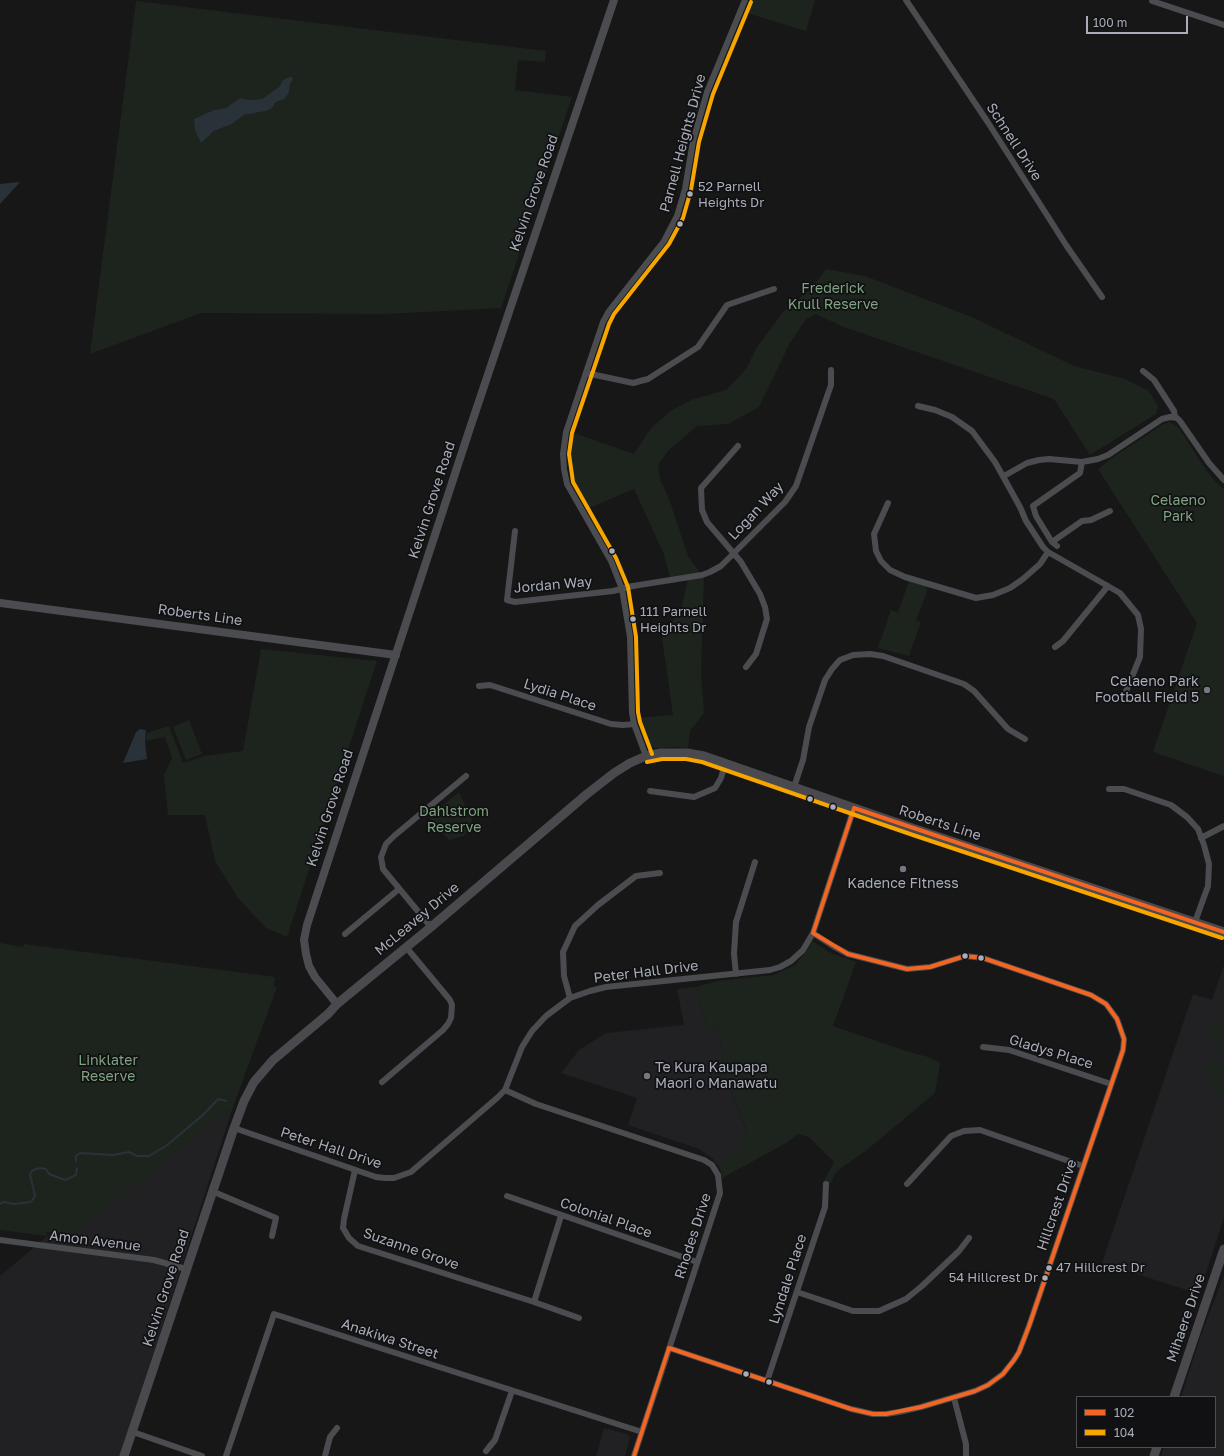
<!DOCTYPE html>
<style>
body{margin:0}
#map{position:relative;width:1224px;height:1456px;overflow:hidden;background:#171717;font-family:"Golos Text",sans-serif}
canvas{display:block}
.legend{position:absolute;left:1076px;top:1396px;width:140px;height:52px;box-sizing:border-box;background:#111113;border:1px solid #4d4f55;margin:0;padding:5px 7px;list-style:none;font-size:12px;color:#a8adb8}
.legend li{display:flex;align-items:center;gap:8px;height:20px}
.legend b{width:20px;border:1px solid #4d4f55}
.scale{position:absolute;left:1086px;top:16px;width:102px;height:18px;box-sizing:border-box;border:2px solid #a8adb8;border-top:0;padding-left:5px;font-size:12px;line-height:14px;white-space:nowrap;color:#a8adb8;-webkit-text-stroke:3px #111113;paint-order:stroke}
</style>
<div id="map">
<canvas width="1224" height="1456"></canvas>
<ul class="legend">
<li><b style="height:5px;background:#f26522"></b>102</li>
<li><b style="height:5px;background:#f7a600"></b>104</li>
</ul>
<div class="scale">100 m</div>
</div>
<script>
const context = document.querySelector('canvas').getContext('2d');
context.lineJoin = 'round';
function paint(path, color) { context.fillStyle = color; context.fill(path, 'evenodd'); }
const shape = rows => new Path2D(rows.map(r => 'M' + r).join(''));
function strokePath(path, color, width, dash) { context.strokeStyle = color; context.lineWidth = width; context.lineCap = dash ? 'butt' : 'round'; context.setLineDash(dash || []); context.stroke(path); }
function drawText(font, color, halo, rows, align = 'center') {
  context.font = font + ' "Golos Text",sans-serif'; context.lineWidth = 3.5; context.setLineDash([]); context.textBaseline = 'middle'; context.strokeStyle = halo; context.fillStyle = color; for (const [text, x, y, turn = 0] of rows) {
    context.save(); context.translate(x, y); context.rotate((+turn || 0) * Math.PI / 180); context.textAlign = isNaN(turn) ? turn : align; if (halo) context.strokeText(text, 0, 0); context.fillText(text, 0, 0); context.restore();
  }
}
paint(shape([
 [1224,965,1224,1218,1199,1294,1102,1263,1193,994,1212,1000],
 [696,987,707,1029,719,1028,726,1079,747,1132,720,1168,712,1158,699,1149,628,1125,637,1098,561,1073,579,1050,606,1033,684,1025,677,989],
 [233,1107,120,1456,0,1456,0,1276,51,1233,73,1235],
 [1224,1275,1224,1456,1161,1456,1164,1447,1215,1447,1215,1397,1181,1397,1200,1338],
 [604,1428,627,1434,630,1438,625,1456,596,1456]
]), '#212123');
paint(shape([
 [751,0,815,0,806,31,747,13],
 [136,1,546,51,545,62,518,60,515,90,572,97,501,308,385,314,201,313,90,354],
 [290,76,293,78,290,84,289,93,284,99,276,102,272,108,266,111,244,115,232,124,214,131,201,143,214,110,226,108,240,98,249,100,262,99,279,87,283,80],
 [826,269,865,276,974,318,1074,366,1125,379,1149,391,1158,406,1156,414,1090,455,1054,399,841,326,816,314,806,319,790,343,759,407,728,424,697,426,668,451,658,465,660,479,669,499,688,556,704,579,701,673,704,713,690,731,688,748,674,747,656,748,651,747,648,745,646,739,637,718,673,715,662,638,682,606,688,578,671,580,663,552,634,489,587,509,573,482,570,465,571,432,634,454,651,428,672,410,694,399,726,390,746,369,757,347,783,312,813,287],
 [1169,422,1175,425,1179,428,1206,470,1215,481,1224,489,1224,776,1153,752,1197,623,1098,469,1112,458,1162,425],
 [910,578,926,583,927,592,916,620,921,622,909,656,878,648,891,610,898,613],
 [261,649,377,661,287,937,266,928,238,898,215,861,205,815,168,815,164,775,172,758,165,737,145,741,147,733,169,726,183,763,205,756,243,751],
 [189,720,202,754,186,760,173,727],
 [459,792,473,822,464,836,449,840,429,817],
 [812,941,831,953,856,962,833,1026,903,1050,928,1057,940,1063,935,1093,867,1150,837,1171,829,1186,823,1182,834,1162,809,1137,798,1134,788,1142,722,1178,720,1168,747,1131,726,1079,719,1028,707,1029,696,987,717,981,774,975,795,965,807,950],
 [0,943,23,947,24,944,275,977,274,986,277,987,233,1107,73,1235,46,1232,47,1236,0,1230],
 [1222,1020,1224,1024,1224,1053,1222,1054,1209,1026],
 [1221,1061,1224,1066,1224,1097,1220,1099,1205,1068]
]), '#1d241e');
paint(shape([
 [291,76,293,79,290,84,289,93,284,99,276,102,272,108,266,111,244,115,232,124,214,131,201,143,195,130,194,119,214,110,226,108,240,98,249,100,262,99,279,87,283,80],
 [20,182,0,204,0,184],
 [140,729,146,730,145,741,147,759,123,763,136,732]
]), '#2a3239');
strokePath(shape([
 [76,1161,76,1156,80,1153,113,1155,129,1152,137,1156,149,1156,166,1146,204,1114,218,1099,226,1101],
 [0,1204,3,1202,15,1204,31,1202,35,1196,30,1174,33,1170,40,1168,46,1169,49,1174,65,1180,76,1175,77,1168]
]), '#2a3239', 2);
strokePath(shape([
 [906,0,987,121,1066,245,1102,297],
 [1152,1,1224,25],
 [1143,371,1154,380,1174,411,1175,417],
 [586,373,633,383,648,379,698,347,727,305,774,289],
 [918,406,935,410,952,417,972,431,995,462,1020,507,1026,521,1043,547,1048,552,1120,593,1138,615,1141,629,1140,657,1125,694],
 [738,446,701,488,702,510,707,522,741,562,760,594,765,607,767,619,756,654,746,667],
 [1004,476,1027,463,1039,460,1049,459,1082,462,1098,459,1108,455,1162,419,1170,417,1177,418,1180,421,1209,463,1224,480],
 [888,503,874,534,876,551,881,561,890,570,905,577,976,598,993,595,1010,588,1023,579,1040,564,1048,552],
 [515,531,507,600,515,602,613,591,633,586,702,575,710,572,721,566,785,502,796,486,831,385,831,370],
 [1052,542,1082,521,1091,520,1110,511],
 [1057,546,1052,542,1036,516,1033,506,1080,473,1082,462],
 [1055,647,1063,641,1108,586],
 [479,686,490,685,611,724,623,725,634,724],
 [646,756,634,724,632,713,630,637,622,589,611,561,567,484,564,469,563,454,566,432,603,322,609,311,664,241,677,216,685,189,693,141,707,92,745,0],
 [794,787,803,760,809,727,825,680,832,669,840,660,853,655,870,654,883,656,964,684,974,691,1008,729,1025,739],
 [1109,789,1124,789,1171,805,1187,817,1198,829,1204,845,1209,864,1208,886,1195,922],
 [650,791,694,797,715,788,721,778,725,764],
 [1201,838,1224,826],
 [431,927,383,869,381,857,386,844,394,836,466,776],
 [345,934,399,889],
 [736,974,734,954,736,922,755,862],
 [570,998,564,976,563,952,575,926,598,905,636,876,660,873],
 [983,1047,1009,1050,1111,1084],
 [382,1082,443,1030,448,1024,451,1018,452,1005,450,1000,406,947],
 [505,1090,536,1104,704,1160,712,1165,718,1175,720,1193,634,1456],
 [234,1128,376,1177,385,1178,394,1178,411,1172,497,1098,505,1090,522,1047,532,1031,546,1016,570,998,590,991,606,987,770,970,780,967,791,961,803,950,813,933,854,808],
 [355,1170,344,1219,343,1228,349,1238,358,1246,534,1302,579,1318],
 [907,1184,951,1136,964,1131,980,1130,1083,1166],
 [214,1192,276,1218,272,1236],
 [507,1196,697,1262],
 [0,1240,154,1260,186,1269],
 [797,1292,853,1311,879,1311,906,1299,922,1286,959,1251,969,1238],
 [534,1302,561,1216],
 [669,1348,851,1409,873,1414,886,1414,899,1412,921,1407,975,1391,988,1385,1003,1374,1014,1360,1019,1352,1029,1326,1123,1050,1124,1039,1117,1019,1106,1004,1091,995,983,958,965,956,930,967,907,969,848,954,833,946,813,933],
 [767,1381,825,1207,826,1184],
 [954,1398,966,1444,966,1456],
 [133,1432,202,1456],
 [486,1451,495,1440,512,1391],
 [226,1456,274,1314,642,1432],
 [325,1456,330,1437,337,1428]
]), '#4b4c50', 6);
strokePath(shape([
 [0,603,396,655],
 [337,1004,315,977,309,966,306,954,304,940,307,925,470,428,614,0]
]), '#4b4c50', 8);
strokePath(shape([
 [1174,1397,1224,1249],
 [124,1456,234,1128,244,1101,254,1082,273,1060,328,1014,337,1004,431,927,587,794,614,773,630,763,646,756,661,753,687,753,704,756,915,829,1224,932],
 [1154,1456,1157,1447]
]), '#4a4a4e', 9);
strokePath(shape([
 [854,808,1224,932],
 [813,933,854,808],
 [669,1348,851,1409,873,1414,886,1414,921,1407,975,1391,988,1385,1003,1374,1014,1360,1019,1352,1029,1326,1123,1050,1124,1039,1117,1019,1106,1004,1091,995,983,958,965,956,930,967,907,969,848,954,813,933],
 [634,1456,669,1348]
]), '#f26522', 4);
strokePath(shape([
 [652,754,640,722,638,712,636,637,628,587,616,558,573,482,569,454,572,433,609,324,614,314,669,244,683,218,691,190,699,142,713,94,751,2],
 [647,762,662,759,686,759,702,762,913,835,1222,938]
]), '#f7a600', 4);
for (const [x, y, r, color] of [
 [690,194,3.5,"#a8adb8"],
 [680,224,3.5,"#a8adb8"],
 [612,551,3.5,"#a8adb8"],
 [633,619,3.5,"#a8adb8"],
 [1207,690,4,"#757880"],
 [810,799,3.5,"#a8adb8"],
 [833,807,3.5,"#a8adb8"],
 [903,869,4,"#757880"],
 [965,956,3.5,"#a8adb8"],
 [981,958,3.5,"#a8adb8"],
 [647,1076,4,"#757880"],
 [1049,1268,3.5,"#a8adb8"],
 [1045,1278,3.5,"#a8adb8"],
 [746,1374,3.5,"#a8adb8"],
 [769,1382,3.5,"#a8adb8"]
]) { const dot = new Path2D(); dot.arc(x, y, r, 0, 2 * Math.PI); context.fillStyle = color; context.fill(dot); strokePath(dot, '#111113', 1.5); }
drawText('13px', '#a8adb8', '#111113', [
 ["52 Parnell",698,187],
 ["Heights Dr",698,203],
 ["111 Parnell",640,612],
 ["Heights Dr",640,628],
 ["47 Hillcrest Dr",1056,1268],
 ["54 Hillcrest Dr",1038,1278,"right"]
], 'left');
drawText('14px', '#a8adb8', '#111113', [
 ["Schnell Drive",1014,142,57],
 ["Parnell Heights Drive",683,143,-75],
 ["Kelvin Grove Road",534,193,-71],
 ["Kelvin Grove Road",432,500,-72],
 ["Logan Way",756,511,-47],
 ["Jordan Way",553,585,-5],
 ["Roberts Line",200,615,8],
 ["Lydia Place",560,695,18],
 ["Kelvin Grove Road",330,808,-72],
 ["Roberts Line",940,823,18],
 ["McLeavey Drive",417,919,-40],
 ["Peter Hall Drive",646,972,-7],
 ["Gladys Place",1051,1052,17],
 ["Peter Hall Drive",331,1148,18],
 ["Hillcrest Drive",1057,1205,-71],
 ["Colonial Place",606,1218,19],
 ["Rhodes Drive",693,1236,-72],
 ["Amon Avenue",95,1241,7],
 ["Suzanne Grove",411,1249,19],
 ["Lyndale Place",788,1279,-72],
 ["Kelvin Grove Road",166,1288,-72],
 ["Mihaere Drive",1186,1318,-71],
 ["Anakiwa Street",390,1339,18]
]);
drawText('14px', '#7fa381', '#111113', [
 ["Frederick",833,289],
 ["Krull Reserve",833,305],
 ["Celaeno",1178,501],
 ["Park",1178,517],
 ["Dahlstrom",454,812],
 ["Reserve",454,828],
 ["Linklater",108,1061],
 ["Reserve",108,1077]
]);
drawText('14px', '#a8adb8', '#111113', [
 ["Celaeno Park",1199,682],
 ["Football Field 5",1199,698],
 ["Kadence Fitness",903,884,"center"],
 ["Te Kura Kaupapa",655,1068,"left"],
 ["Maori o Manawatu",655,1084,"left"]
], 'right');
</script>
